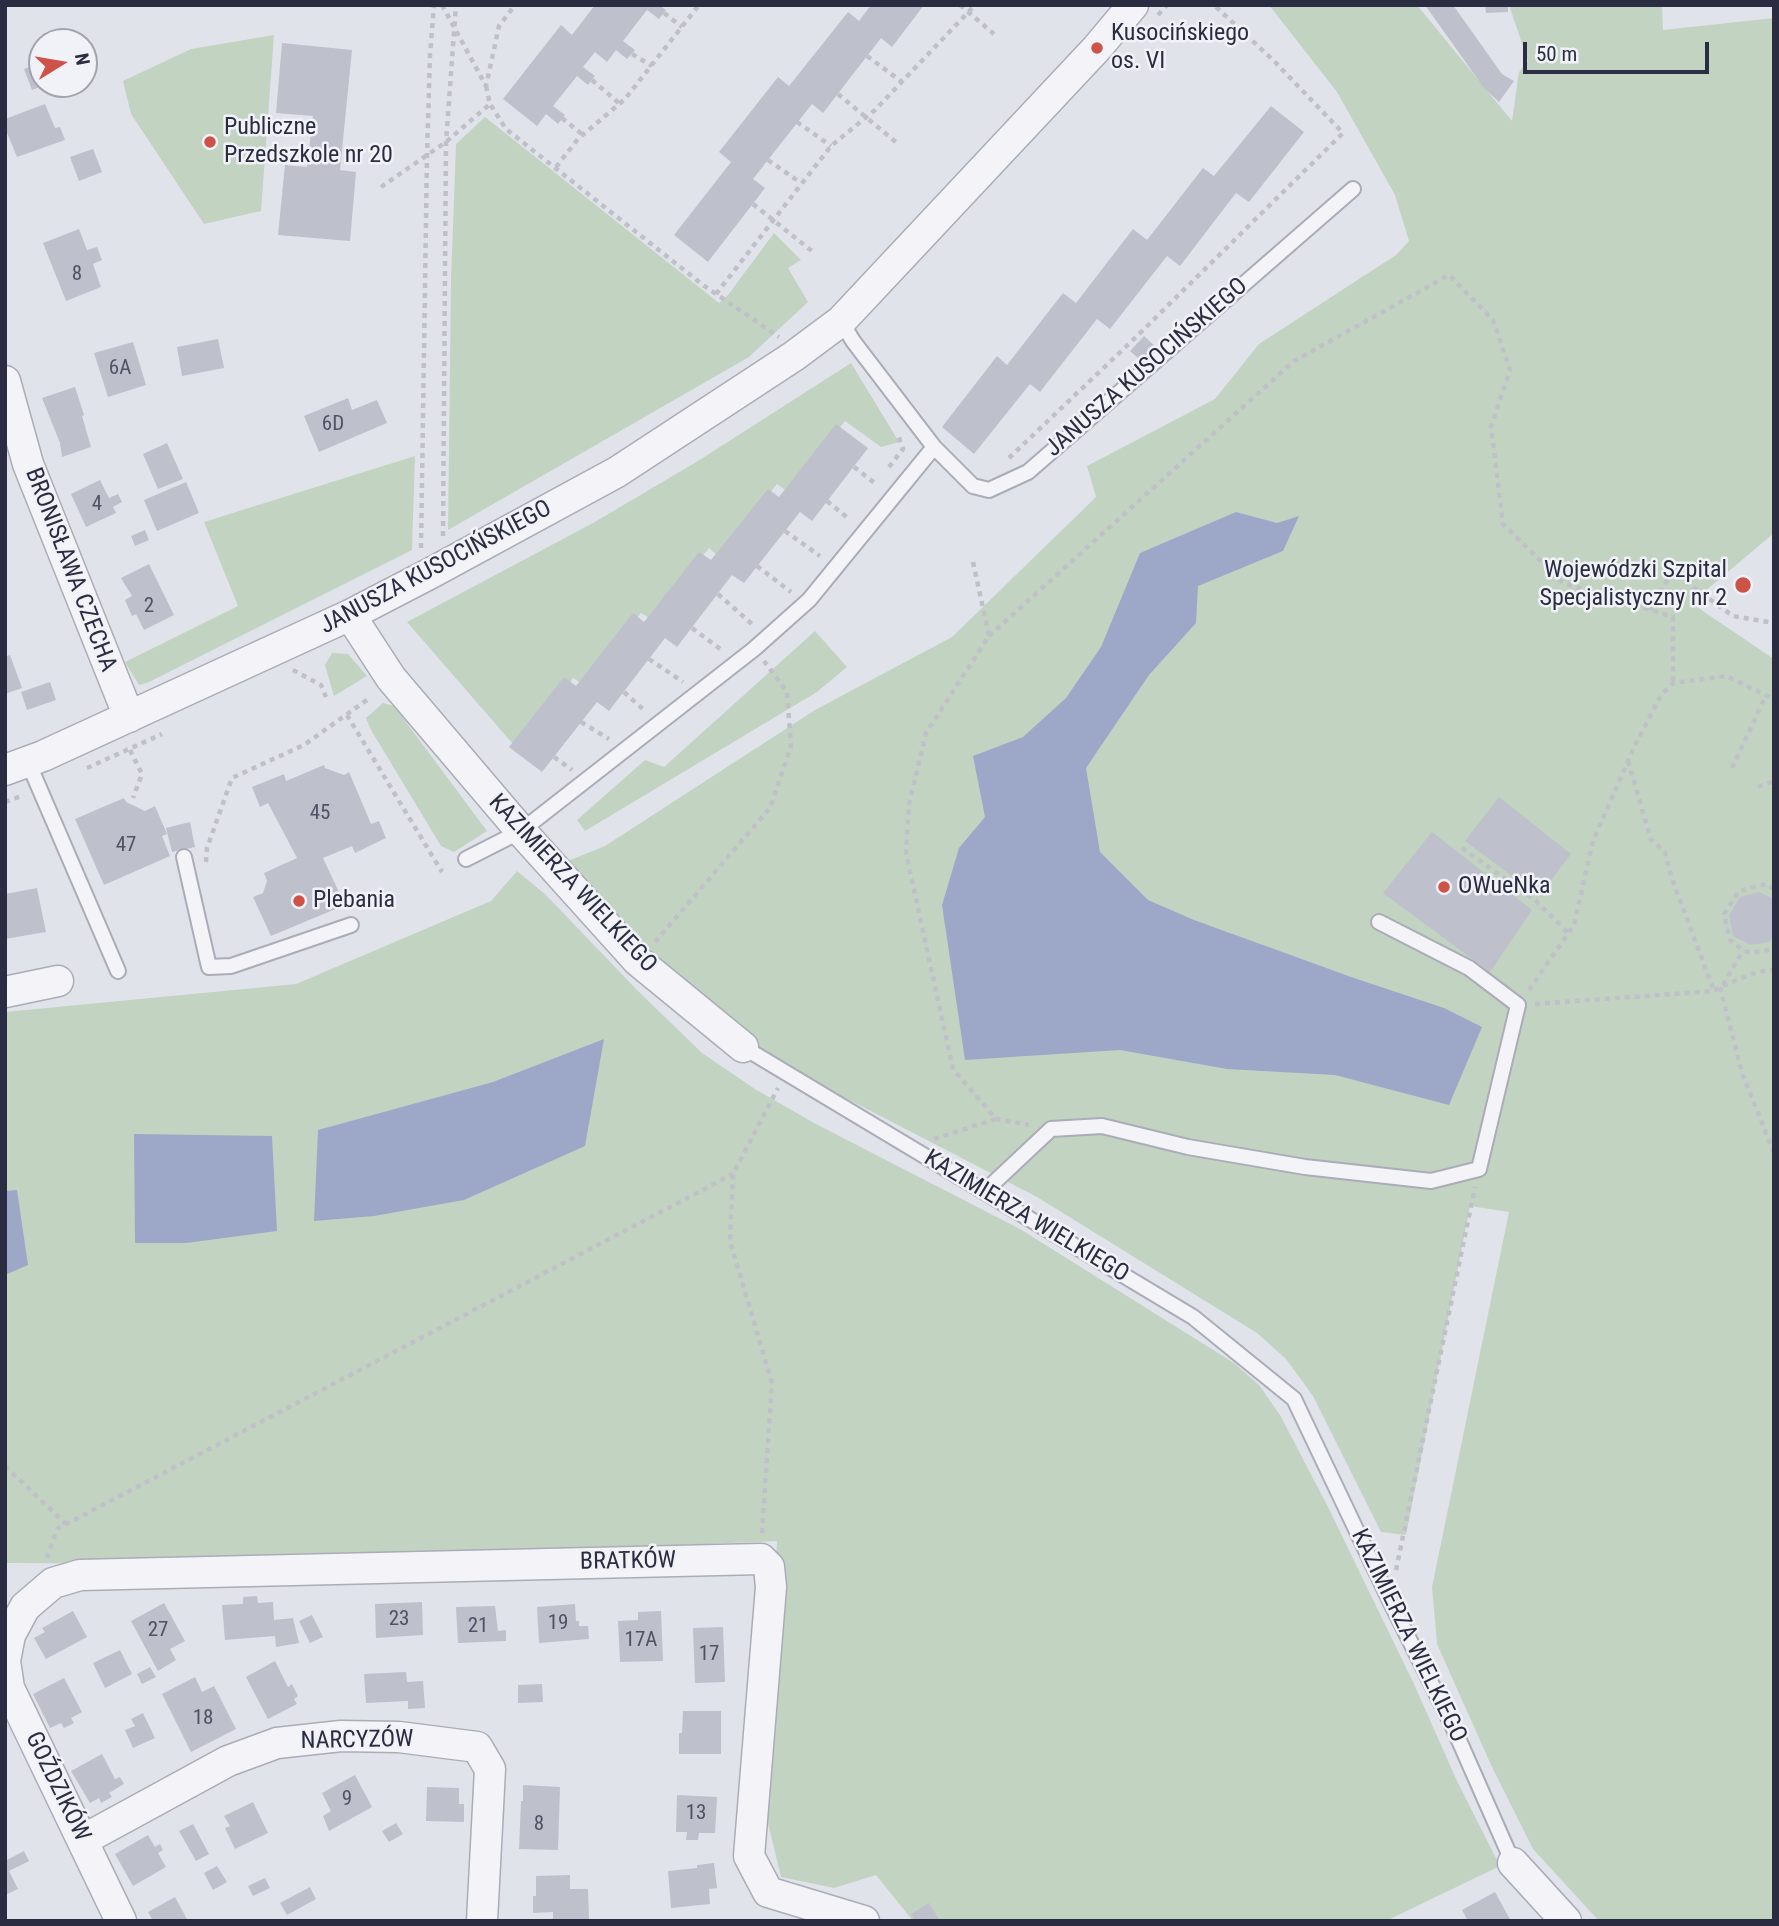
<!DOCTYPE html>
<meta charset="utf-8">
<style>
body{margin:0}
#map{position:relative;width:1779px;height:1926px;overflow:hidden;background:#e1e3ea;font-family:"Roboto Condensed",sans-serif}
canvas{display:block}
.frame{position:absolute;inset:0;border:7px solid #2a2d41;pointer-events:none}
.north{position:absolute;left:28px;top:28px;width:70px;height:70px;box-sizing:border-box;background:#f1f2f7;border:2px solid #a1a3ae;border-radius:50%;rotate:79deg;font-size:19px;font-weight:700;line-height:28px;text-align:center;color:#2a2d41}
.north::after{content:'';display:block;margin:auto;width:24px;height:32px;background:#cd5348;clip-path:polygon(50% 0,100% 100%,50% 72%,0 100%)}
.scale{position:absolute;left:1523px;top:42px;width:186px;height:32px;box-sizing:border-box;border:4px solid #2a2d41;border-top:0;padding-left:9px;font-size:21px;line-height:24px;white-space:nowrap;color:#2a2d41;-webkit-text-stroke:5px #f1f2f7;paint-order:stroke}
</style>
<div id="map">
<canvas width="1779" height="1926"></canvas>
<div class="frame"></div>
<div class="north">N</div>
<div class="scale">50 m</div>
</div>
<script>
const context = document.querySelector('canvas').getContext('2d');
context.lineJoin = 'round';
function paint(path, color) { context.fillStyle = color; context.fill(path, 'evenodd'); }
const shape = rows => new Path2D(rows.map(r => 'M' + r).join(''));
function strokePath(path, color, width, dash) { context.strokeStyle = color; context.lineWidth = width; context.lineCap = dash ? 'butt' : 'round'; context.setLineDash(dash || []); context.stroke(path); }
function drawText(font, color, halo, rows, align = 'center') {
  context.font = font + ' "Roboto Condensed",sans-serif'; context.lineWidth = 5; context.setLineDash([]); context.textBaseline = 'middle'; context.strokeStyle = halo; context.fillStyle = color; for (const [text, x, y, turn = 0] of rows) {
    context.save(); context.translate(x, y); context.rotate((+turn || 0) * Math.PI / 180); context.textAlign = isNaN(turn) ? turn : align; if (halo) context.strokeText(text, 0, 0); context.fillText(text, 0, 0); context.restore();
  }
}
paint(shape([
 [1269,5,1417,5,1512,121,1519,72,1528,61,1509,5,1662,5,1663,30,1774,18,1774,533,1691,603,1774,659,1774,1921,1599,1921,1533,1849,1491,1765,1437,1644,1432,1587,1509,1212,1470,1206,1406,1535,1381,1532,1313,1396,1286,1359,1257,1333,1037,1197,832,1091,775,1057,727,1024,663,963,568,861,605,846,815,710,952,637,1096,497,1087,466,1215,399,1259,344,1396,255,1409,241,1395,195,1337,92],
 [274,35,261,211,204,224,131,114,123,81,191,49],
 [485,117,719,303,728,295,774,233,801,260,788,268,808,302,749,357,448,530,451,279,456,144],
 [851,363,899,442,881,447,845,421,788,492,777,484,719,557,709,548,651,619,641,613,583,684,573,678,519,751,407,622,593,523,698,461],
 [415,456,412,550,147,683,139,685,125,662,238,606,204,522],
 [815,631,847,667,817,692,585,831,577,820,645,760,664,767],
 [332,653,348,654,367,676,334,696,325,665],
 [383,703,394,706,487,831,454,852,441,846,371,730,366,718],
 [517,871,546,895,636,989,702,1053,755,1089,814,1123,1020,1229,1234,1363,1259,1385,1280,1415,1327,1505,1414,1684,1457,1781,1500,1866,1386,1921,913,1921,876,1875,834,1888,781,1877,765,1811,777,1541,236,1564,5,1563,5,1012,296,984,491,901]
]), '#c3d3c2');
paint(shape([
 [1236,512,1277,523,1299,516,1283,551,1198,586,1196,623,1149,675,1086,768,1100,852,1148,900,1194,920,1354,978,1444,1008,1482,1027,1449,1105,1335,1075,1227,1069,1120,1050,965,1060,942,905,959,848,985,817,973,756,1023,737,1066,698,1101,647,1140,553],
 [604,1039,585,1146,464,1200,374,1216,314,1221,318,1130,493,1082],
 [134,1134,272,1136,277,1231,186,1243,135,1243],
 [17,1190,28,1265,5,1275,5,1191]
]), '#9da8c9');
paint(shape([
 [595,5,659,5,666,10,659,19,647,10,623,41,635,50,627,59,616,50,607,62,595,52,583,67,595,76,588,85,577,76,553,106,565,115,558,124,546,114,537,126,503,99,561,25,572,35],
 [871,5,924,5,892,47,881,38,823,113,812,104,753,179,765,188,708,262,674,235,731,162,719,152,778,77,789,86,848,12,859,21],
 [1425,5,1453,5,1502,74,1514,81,1499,102,1484,88],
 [1485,5,1508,5,1508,12,1486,13],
 [282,43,352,50,340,170,356,172,350,241,278,235,285,165,307,167,313,116,276,113],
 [42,62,42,86,32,90,24,69],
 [45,104,55,128,60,127,65,140,17,157,5,128,5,119],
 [1271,106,1304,132,1249,202,1236,193,1180,266,1167,256,1110,329,1097,319,1040,392,1030,384,974,454,942,427,997,356,1007,365,1063,293,1076,303,1133,229,1147,240,1203,168,1214,176],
 [93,149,102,172,79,181,70,157],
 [79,229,87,250,97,247,102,260,93,264,101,287,66,301,43,243],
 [1144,336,1158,349,1145,364,1130,351],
 [218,339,224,368,182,376,177,347],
 [133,342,146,385,108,397,94,353],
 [75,387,84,415,82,416,91,447,62,457,60,443,42,398],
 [348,398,352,410,377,400,387,423,319,452,304,416],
 [836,424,868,448,812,521,800,512,744,583,732,575,677,647,665,638,609,711,597,702,542,772,509,747,564,677,576,686,633,613,644,622,699,552,711,560,768,489,779,497],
 [167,443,183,479,158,489,143,454],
 [100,480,109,498,118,494,122,502,113,507,116,513,86,527,71,494],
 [186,482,199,513,157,531,144,500],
 [145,530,149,540,135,546,131,536],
 [149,564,174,615,144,630,136,614,132,616,125,600,132,596,121,578],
 [10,655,22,688,5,694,5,657],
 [50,682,56,700,27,710,21,692],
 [324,765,325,768,344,775,349,772,371,824,379,821,386,838,355,853,352,846,323,858,345,905,271,936,253,897,263,893,267,881,264,873,297,858,268,803,260,807,252,787,284,774,286,781],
 [1499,797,1571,854,1539,896,1465,841],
 [124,798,126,802,145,811,155,806,167,834,162,836,170,856,104,885,75,819],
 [190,822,195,847,172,852,166,828],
 [1432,832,1532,910,1490,972,1383,893],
 [37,888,46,932,5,939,5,894],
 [1759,892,1774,899,1774,936,1769,942,1750,945,1733,936,1729,915,1740,897],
 [257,1596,258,1603,273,1602,274,1620,293,1618,299,1643,276,1647,275,1636,225,1640,222,1605,243,1604,243,1597],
 [422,1602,423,1635,376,1638,375,1604],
 [164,1603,185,1641,170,1649,176,1660,158,1671,131,1621],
 [575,1604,576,1621,579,1621,579,1626,588,1626,589,1639,539,1643,537,1607],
 [495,1606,498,1631,506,1630,506,1641,458,1643,456,1607],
 [73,1611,87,1637,46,1659,34,1638,45,1632,42,1628],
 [661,1611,663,1661,620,1662,618,1621,638,1620,638,1612],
 [312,1615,323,1637,310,1643,299,1621],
 [723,1627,725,1682,695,1683,693,1628],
 [120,1650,132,1674,105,1688,93,1663],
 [275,1661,288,1687,292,1684,298,1696,294,1699,297,1704,268,1719,246,1677],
 [150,1667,156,1677,142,1684,137,1674],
 [406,1672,407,1682,423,1681,425,1708,408,1709,408,1701,366,1703,364,1674],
 [195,1677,202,1692,214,1686,236,1729,191,1752,162,1694],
 [64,1678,82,1712,71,1718,74,1723,64,1728,61,1723,50,1728,33,1694],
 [542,1684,543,1702,518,1703,518,1685],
 [683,1711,721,1711,721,1754,679,1754,679,1733,682,1733],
 [143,1713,155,1738,133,1748,125,1730,135,1726,131,1719],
 [102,1754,115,1779,120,1777,124,1784,109,1793,112,1797,101,1803,99,1798,90,1803,71,1771],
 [355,1775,372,1807,329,1831,323,1816,331,1811,322,1793],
 [523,1785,560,1787,558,1850,519,1849,521,1801,523,1801],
 [427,1787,459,1788,459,1804,464,1804,464,1822,426,1821],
 [677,1795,717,1797,715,1833,699,1833,698,1840,686,1840,687,1832,676,1832],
 [253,1802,268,1833,235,1849,225,1828,230,1826,224,1816],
 [396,1823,403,1834,389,1842,382,1831],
 [193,1824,209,1854,196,1861,179,1831],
 [148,1835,155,1847,160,1844,163,1850,158,1853,166,1867,133,1886,115,1854],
 [24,1851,29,1861,9,1871,18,1889,5,1895,5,1861],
 [714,1863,717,1888,709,1889,710,1904,671,1908,668,1871,697,1868,697,1865],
 [217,1866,227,1882,213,1890,204,1873],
 [570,1875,570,1889,588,1889,589,1919,553,1920,553,1912,533,1913,533,1896,536,1896,536,1876],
 [265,1878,270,1888,253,1896,248,1886],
 [310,1887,316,1899,287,1915,280,1903],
 [1495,1892,1511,1921,1468,1921,1462,1910],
 [175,1897,188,1921,153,1921,148,1912],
 [929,1903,940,1921,915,1921,911,1914]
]), '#bec0cc');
const service = shape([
 [841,321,853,341,934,447,973,486,989,490,1028,472,1353,189],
 [28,762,118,971],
 [184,857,209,967,231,966,351,925],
 [466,859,521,831,754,649,809,600,934,447],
 [743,1047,1193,1317,1294,1399,1390,1601,1454,1729,1513,1863],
 [984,1192,1051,1129,1102,1126,1188,1147,1305,1167,1431,1181,1479,1169,1518,1005,1469,968,1379,922]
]);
const minor = shape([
 [5,381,28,464,129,717],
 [350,615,391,678,521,831,638,961,743,1047],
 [5,770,43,756,350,615,431,573,617,472,794,356,841,321,1097,48,1133,5],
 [5,992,58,981],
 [83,1840,228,1761,277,1743,341,1736,399,1737,477,1747,490,1769,482,1921],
 [1513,1863,1566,1921],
 [121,1921,9,1688,5,1661,10,1635,25,1607,53,1583,80,1575,761,1559,769,1567,771,1587,749,1856,768,1892,864,1921]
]);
strokePath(service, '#aaacb7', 18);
strokePath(minor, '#aaacb7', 33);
strokePath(shape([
 [442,5,486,86,499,26,515,5],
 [960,5,994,34],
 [664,13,682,27],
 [1158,15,1167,5],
 [632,54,652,66],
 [867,56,902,82],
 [592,80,620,104],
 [486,86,490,104,506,129,703,285,779,337],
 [838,94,897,143],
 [562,118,583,135],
 [797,122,831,146],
 [768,160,801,183],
 [556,167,578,139,625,99,699,5],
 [381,187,446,142,490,104],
 [753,204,813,252],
 [716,294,831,146,875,110,975,5],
 [1009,458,1136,337,1343,133,1274,61,1214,5],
 [854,467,876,484],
 [889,467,903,449,898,435],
 [827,501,849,519],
 [785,531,820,556],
 [443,536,446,142,456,5],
 [421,548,427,156,430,55,434,5],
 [973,562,989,636,926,733,909,804,906,853,953,1069,996,1119,1029,1125],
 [757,566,791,592],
 [718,594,753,625],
 [1650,610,1672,572,1733,616,1774,623],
 [692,628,723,651],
 [989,636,1294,361,1449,275,1493,320,1510,370,1491,427,1503,524,1563,583,1673,617,1673,683],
 [649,659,683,682],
 [293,670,321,685,326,697],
 [624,692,645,711],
 [347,715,442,872],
 [581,722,609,739],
 [130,750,142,774,133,798],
 [554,757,572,770],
 [1628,761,1651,840,1665,852,1672,879,1714,991],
 [87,768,162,734],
 [1732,768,1766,695],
 [1758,787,1774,781],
 [5,802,24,795],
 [1462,848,1536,901,1568,933],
 [206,862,207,848,232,778,304,745,371,697],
 [1774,889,1766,884,1739,891,1724,914,1730,940,1743,950,1750,953,1774,949],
 [655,942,770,808,791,746,787,692,764,661],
 [1723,985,1743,950],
 [1720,987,1742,1073,1774,1153],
 [1529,990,1574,925,1593,841,1635,745,1661,695,1673,683,1726,676,1774,699],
 [1535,1004,1714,991,1720,987,1752,974,1774,969],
 [934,1139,996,1119],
 [5,1466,66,1524],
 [762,1533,772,1383,730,1241,733,1174,778,1088],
 [47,1558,57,1529,733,1174],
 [1396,1570,1475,1187]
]), '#bfc0c8', 4.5, [5, 5]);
strokePath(service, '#f4f4f8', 14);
strokePath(minor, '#f4f4f8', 30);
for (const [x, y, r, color] of [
 [1097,48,7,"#cd5348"],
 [210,142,7,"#cd5348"],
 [1743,585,9,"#cd5348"],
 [1444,887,7,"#cd5348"],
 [299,901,7,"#cd5348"]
]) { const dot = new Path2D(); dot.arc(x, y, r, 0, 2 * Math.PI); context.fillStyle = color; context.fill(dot); strokePath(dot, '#f1f2f7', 2.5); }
drawText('21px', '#4f5264', null, [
 ["8",77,275],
 ["6A",120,369],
 ["6D",333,425],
 ["4",97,505],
 ["2",149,607],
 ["45",320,814],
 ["47",126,846],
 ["23",399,1620],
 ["19",558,1624],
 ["21",478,1627],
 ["27",158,1631],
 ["17A",641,1641],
 ["17",709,1655],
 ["18",203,1719],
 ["9",347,1800],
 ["13",696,1814],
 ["8",539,1825]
]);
drawText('24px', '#2a2d41', '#f1f2f7', [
 ["Kusocińskiego",1111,34],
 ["os. VI",1111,62],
 ["Publiczne",224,128],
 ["Przedszkole nr 20",224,156],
 ["Wojewódzki Szpital",1727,571,"right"],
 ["Specjalistyczny nr 2",1727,599,"right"],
 ["OWueNka",1458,887],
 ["Plebania",313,901]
], 'left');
drawText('24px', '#2a2d41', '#f1f2f7', [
 ["JANUSZA KUSOCIŃSKIEGO",1147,368,-41],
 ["JANUSZA KUSOCIŃSKIEGO",436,568,-28],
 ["BRONISŁAWA CZECHA",70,570,69],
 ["KAZIMIERZA WIELKIEGO",572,884,47],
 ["KAZIMIERZA WIELKIEGO",1026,1217,31],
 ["BRATKÓW",628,1562,-1],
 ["KAZIMIERZA WIELKIEGO",1408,1636,64],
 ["NARCYZÓW",357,1741,-1],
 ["GOŹDZIKÓW",57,1787,64]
]);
</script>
